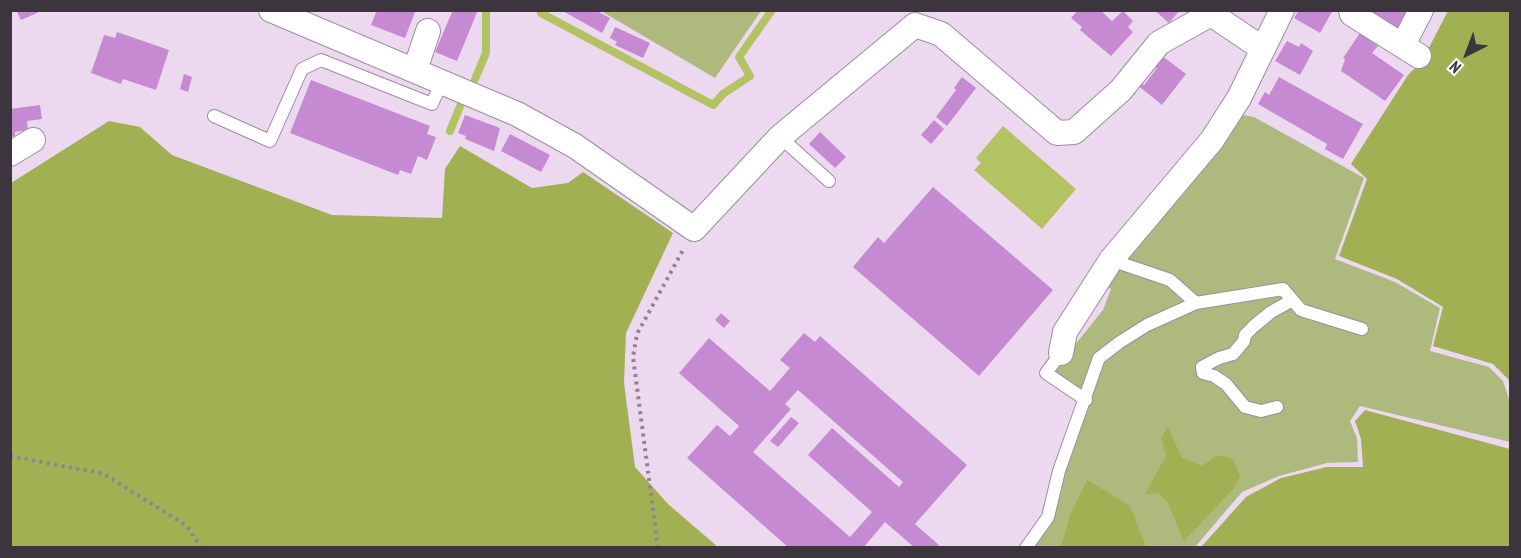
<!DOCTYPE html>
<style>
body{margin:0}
#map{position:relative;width:1521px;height:558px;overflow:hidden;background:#ecd9f0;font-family:"PT Sans Narrow",sans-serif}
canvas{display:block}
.frame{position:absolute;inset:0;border:12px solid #3c353e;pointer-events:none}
.north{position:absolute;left:1437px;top:24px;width:60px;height:60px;-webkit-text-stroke:4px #fff;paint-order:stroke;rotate:222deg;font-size:16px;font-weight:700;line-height:24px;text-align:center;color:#3c353e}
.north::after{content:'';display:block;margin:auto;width:21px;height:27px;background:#3c353e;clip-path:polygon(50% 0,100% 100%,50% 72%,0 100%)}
</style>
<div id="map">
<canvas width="1521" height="558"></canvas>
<div class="frame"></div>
<div class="north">N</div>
</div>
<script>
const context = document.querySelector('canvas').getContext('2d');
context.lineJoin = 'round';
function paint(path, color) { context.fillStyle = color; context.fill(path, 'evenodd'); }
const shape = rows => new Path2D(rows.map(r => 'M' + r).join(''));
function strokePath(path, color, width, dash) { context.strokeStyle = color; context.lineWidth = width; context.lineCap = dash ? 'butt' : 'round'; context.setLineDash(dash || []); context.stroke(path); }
paint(shape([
 [601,11,761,11,715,78],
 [1237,114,1254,117,1364,178,1335,259,1395,282,1440,308,1430,351,1489,367,1503,381,1510,402,1510,442,1360,406,1350,421,1357,438,1358,462,1327,463,1279,476,1242,492,1195,547,1031,548,1090,400,1053,372,1103,310,1111,289,1104,285]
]), '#aeba7d');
paint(shape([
 [1448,11,1510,11,1510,386,1508,379,1493,364,1433,346,1443,307,1397,279,1339,256,1367,179,1351,164,1408,75,1422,61],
 [109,121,140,127,172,155,332,215,442,218,445,169,460,146,532,188,568,183,583,172,673,233,626,333,624,383,635,467,668,504,718,547,11,547,11,183],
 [1365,410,1510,449,1510,547,1201,547,1246,497,1281,478,1327,467,1363,467,1361,439,1355,421],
 [1168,427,1182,458,1202,466,1217,455,1233,459,1240,477,1234,488,1184,541,1168,503,1159,493,1145,494,1166,456,1161,437],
 [1087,480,1130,506,1146,547,1061,547,1070,515]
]), '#a1b052');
paint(shape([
 [1003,126,1076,189,1042,229,974,170,981,163,976,158]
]), '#b3c364');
strokePath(shape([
 [543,10,541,13,713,105,723,94,750,76,739,57,772,10],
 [475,79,486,53,486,10],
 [450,131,461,104]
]), '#b3c364', 8);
paint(shape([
 [16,10,44,10,21,20],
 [377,10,415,12,405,38,371,25],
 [453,10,478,10,457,61,435,52],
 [561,10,595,10,610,18,602,33],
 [1078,10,1100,10,1112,21,1123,11,1133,21,1128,27,1133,32,1111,56,1080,30,1082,27,1071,18],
 [1154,10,1180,10,1169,23],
 [1299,10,1333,10,1320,33,1294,18],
 [1356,10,1413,10,1398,35],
 [615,27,650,43,643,58,615,45,617,42,610,38],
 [117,32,169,50,156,90,123,79,121,84,91,73,104,35,115,38],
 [1360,33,1378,46,1372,53,1404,75,1385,101,1341,71,1345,59,1343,58],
 [1287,41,1299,47,1301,43,1313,51,1300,75,1275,61],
 [1161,55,1186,74,1162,105,1136,84,1138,81,1144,85,1157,68,1153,65],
 [184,74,192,77,188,92,180,89],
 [962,77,976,88,947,126,936,117,956,90,954,88],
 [1279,77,1363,124,1343,159,1325,149,1327,144,1258,104,1265,92,1269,95],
 [311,80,430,126,427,134,436,137,427,160,418,156,411,174,400,170,398,175,290,133],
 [40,105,42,119,27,121,28,130,15,132,15,136,10,137,10,109],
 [465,115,500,128,494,151,465,139,466,136,458,133],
 [934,120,944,129,931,144,921,135],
 [820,132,846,157,835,168,809,144],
 [510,134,550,155,541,172,501,151],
 [933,187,1053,290,979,376,853,267,878,237,884,243],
 [721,313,730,321,724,328,715,320],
 [804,333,815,342,820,336,967,465,915,524,939,545,937,548,915,548,885,522,863,548,789,548,687,458,717,425,730,436,739,426,679,373,709,338,770,391,790,368,780,360],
 [798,390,903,482,899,487,832,428,808,455,872,512,850,537,753,452,791,409,785,404],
 [791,417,799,423,778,447,770,441]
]), '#c68ad2');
const service = shape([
 [214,116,270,141,302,69,321,60,432,104,442,81],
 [780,137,829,181],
 [1111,260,1170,280,1196,303],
 [1061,353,1046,373,1086,400],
 [1277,407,1261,411,1245,407,1226,384,1214,376,1203,373,1202,367,1219,358,1233,354,1244,341,1245,335,1254,326,1271,312,1291,301],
 [1026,548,1048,517,1059,471,1099,358,1120,342,1147,325,1196,303,1283,289,1301,310,1362,329]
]);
const minor = shape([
 [271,10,517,114,575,146,694,229,780,137,915,25,941,34,1057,133,1074,132,1121,90,1159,43,1211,14,1263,49],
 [1351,10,1352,14,1419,56],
 [1403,45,1421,10],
 [415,70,428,31],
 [10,154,33,140],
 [1061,353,1065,332,1111,260,1212,140,1239,98,1282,10]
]);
strokePath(service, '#9d8ca1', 14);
strokePath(minor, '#9d8ca1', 26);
strokePath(shape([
 [10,456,104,474,187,526,201,548],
 [658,548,633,357,637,334,683,250]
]), '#908393', 4, [3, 4.5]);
strokePath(service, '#fff', 12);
strokePath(minor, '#fff', 24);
</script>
